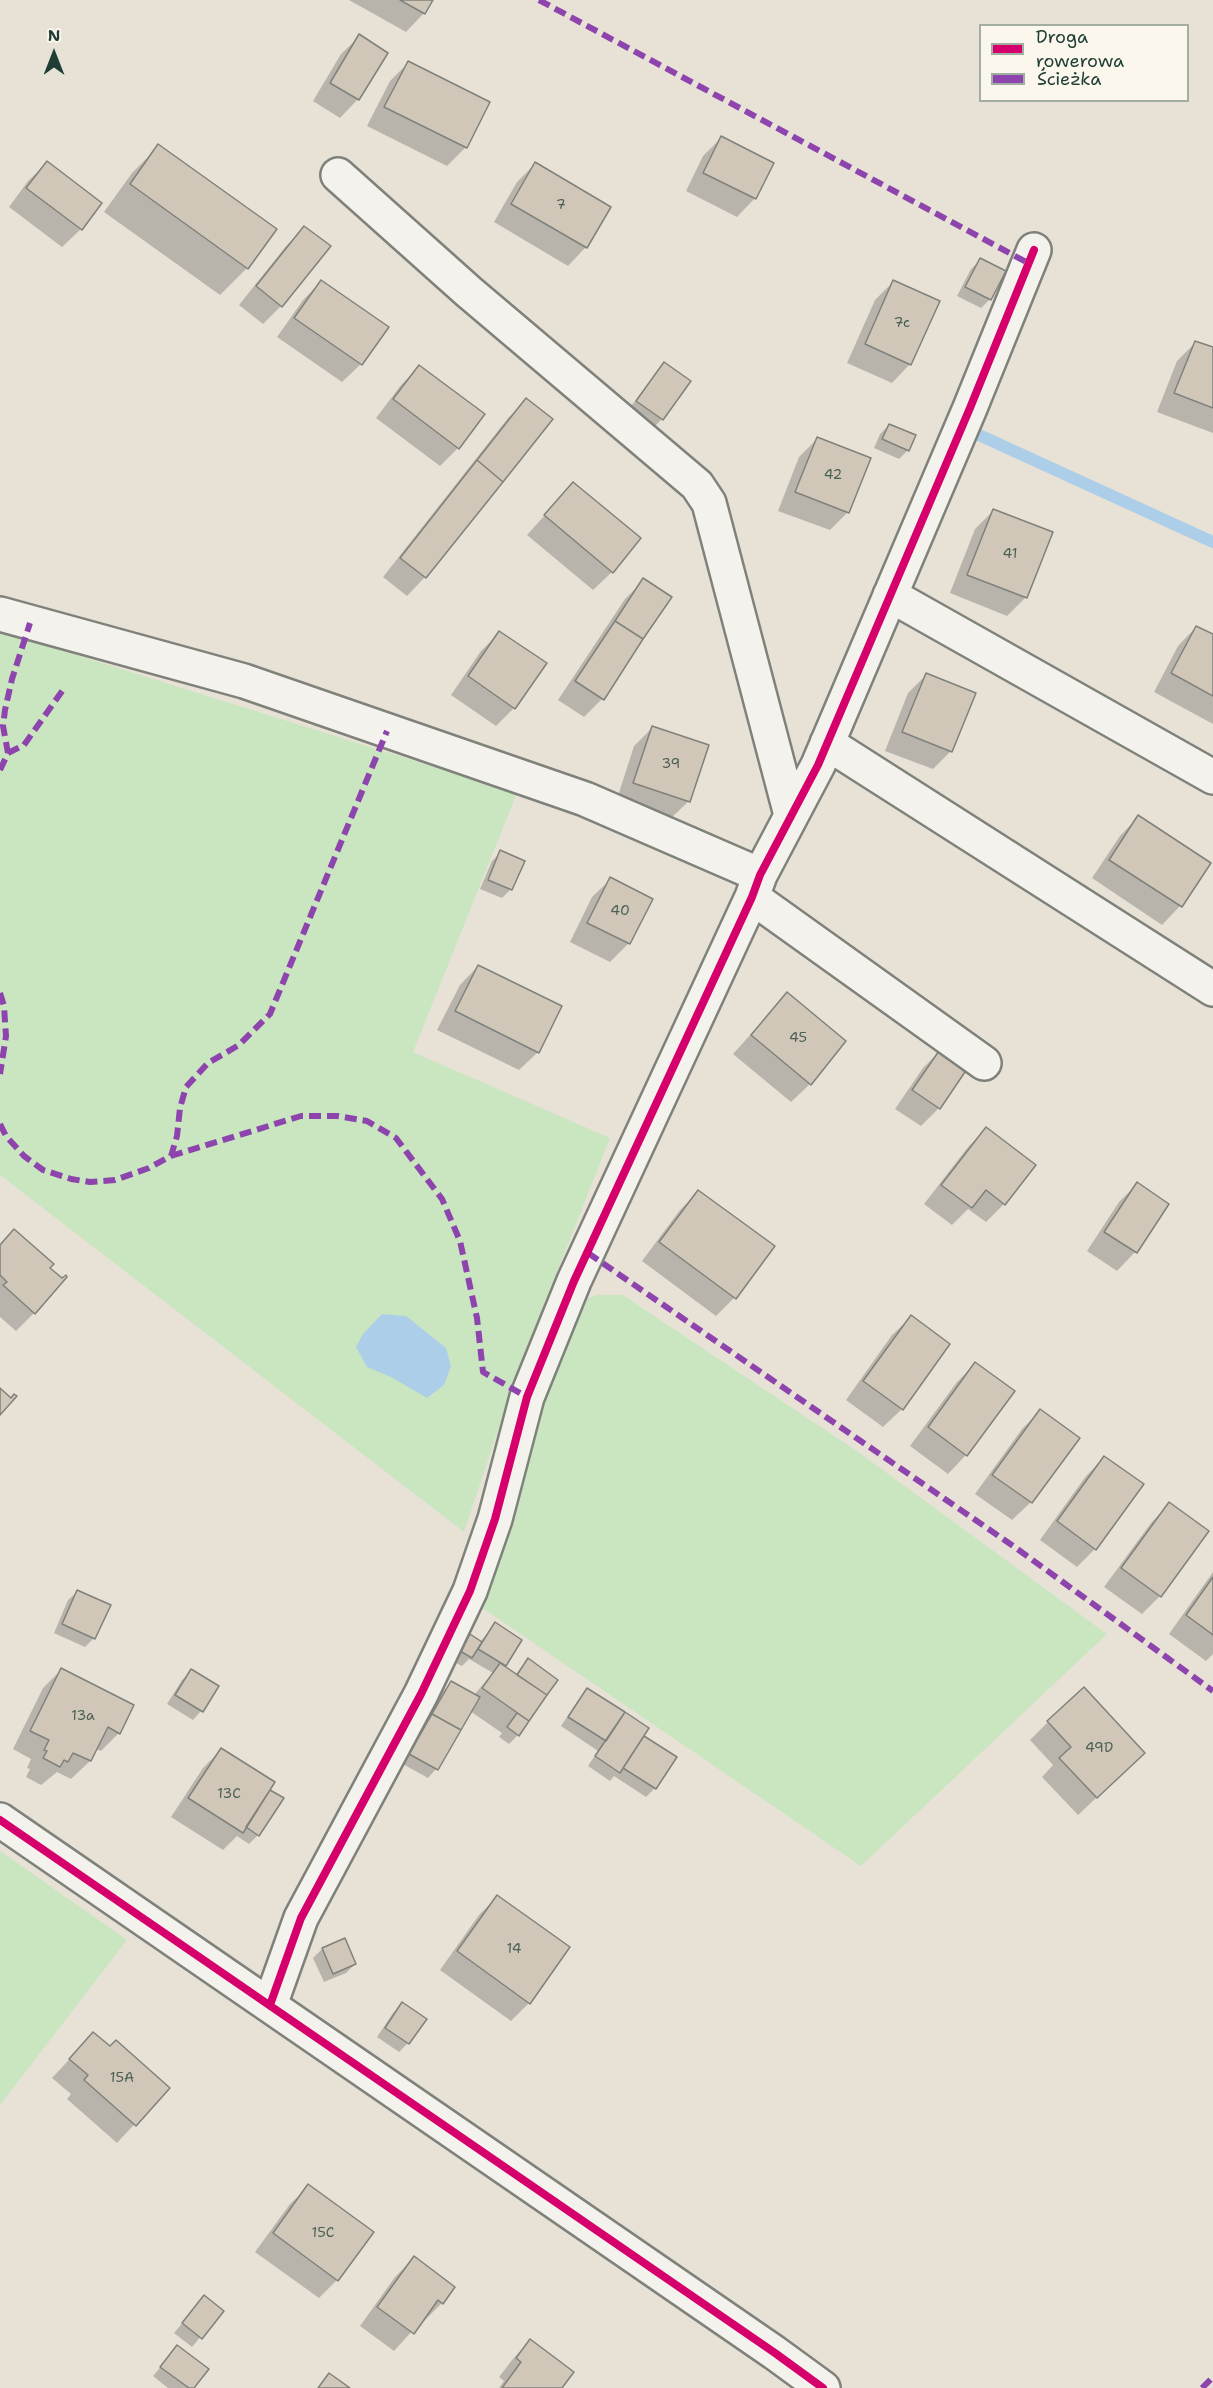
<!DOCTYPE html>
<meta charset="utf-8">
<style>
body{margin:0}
#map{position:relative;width:1213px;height:2388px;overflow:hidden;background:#e8e1d6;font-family:"Shantell Sans",sans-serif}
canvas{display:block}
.legend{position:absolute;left:979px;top:24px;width:210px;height:78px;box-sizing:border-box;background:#fbf7ec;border:2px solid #a3ada2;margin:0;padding:8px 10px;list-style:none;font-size:18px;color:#1f3d34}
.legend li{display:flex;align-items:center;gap:12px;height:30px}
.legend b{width:30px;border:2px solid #a3ada2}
.north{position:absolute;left:24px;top:24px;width:60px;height:60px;-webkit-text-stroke:4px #fbf7ec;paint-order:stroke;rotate:0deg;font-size:16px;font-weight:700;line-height:24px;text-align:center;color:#1f3d34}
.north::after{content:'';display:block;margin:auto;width:21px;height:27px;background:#1f3d34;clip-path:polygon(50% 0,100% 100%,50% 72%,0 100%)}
</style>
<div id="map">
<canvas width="1213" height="2388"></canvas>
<ul class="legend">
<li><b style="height:8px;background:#d6006c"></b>Droga rowerowa</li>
<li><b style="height:8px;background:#8e44ad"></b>Ścieżka</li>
</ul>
<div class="north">N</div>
</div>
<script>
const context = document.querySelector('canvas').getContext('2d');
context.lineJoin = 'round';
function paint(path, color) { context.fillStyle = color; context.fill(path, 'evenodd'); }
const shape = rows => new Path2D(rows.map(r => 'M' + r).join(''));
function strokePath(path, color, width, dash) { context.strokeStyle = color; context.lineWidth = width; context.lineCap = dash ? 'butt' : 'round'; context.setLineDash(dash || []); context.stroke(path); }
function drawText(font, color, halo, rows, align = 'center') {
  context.font = font + ' "Shantell Sans",sans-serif'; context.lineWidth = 4.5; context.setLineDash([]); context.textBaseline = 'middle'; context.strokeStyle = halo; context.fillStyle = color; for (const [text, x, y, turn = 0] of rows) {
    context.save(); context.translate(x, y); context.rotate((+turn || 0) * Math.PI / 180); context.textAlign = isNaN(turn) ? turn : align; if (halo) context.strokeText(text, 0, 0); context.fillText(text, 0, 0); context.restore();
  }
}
paint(shape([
 [0,631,517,793,413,1052,610,1138,517,1373,464,1532,0,1175],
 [598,1295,623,1295,854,1449,1107,1634,861,1866,478,1605,538,1396,583,1300],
 [0,1851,127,1940,0,2105]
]), '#c9e6c0');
paint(shape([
 [382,1314,406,1316,446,1348,451,1366,444,1385,427,1398,391,1377,367,1367,356,1347,363,1334]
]), '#adcee8');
paint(shape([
 [349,0,432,0,424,13,406,32],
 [360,36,386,53,358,99,340,118,313,101,341,54],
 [408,63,466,147,447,166,367,126,390,81],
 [722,137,755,198,737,217,686,191,703,156],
 [159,146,247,268,220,295,104,212,132,173],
 [47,163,100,203,81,229,62,247,9,207,28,181],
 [535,164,586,247,568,266,494,222,517,182],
 [304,228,281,306,263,324,239,305,286,246],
 [980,260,1004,272,990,299,981,308,957,296,971,269],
 [321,282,387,327,361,364,342,382,277,337,303,300],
 [893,282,910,364,892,383,847,363,875,300],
 [1196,342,1213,349,1213,433,1157,412,1177,361],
 [664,364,662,419,653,428,628,410],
 [420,366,458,448,440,466,376,418,401,385],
 [526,400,551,419,425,577,407,596,383,577,508,418],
 [889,425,908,450,899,459,874,448,880,434],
 [817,439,848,512,830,530,778,511,799,457],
 [573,484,612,572,593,590,527,535],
 [993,511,1051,533,1025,598,1007,616,950,593,975,529],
 [644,580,602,699,584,717,558,700,625,599],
 [1196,627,1213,636,1213,724,1154,692,1178,646],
 [499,633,514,708,496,726,451,695,481,651],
 [926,675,951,751,933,769,885,751,908,693],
 [652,728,689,801,670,819,616,802,634,746],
 [1138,817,1209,864,1180,906,1162,925,1092,878,1120,836],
 [501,852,511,889,502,898,480,889,492,861],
 [611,879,651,899,628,944,610,962,570,942,592,897],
 [478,966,538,1052,519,1070,437,1030,460,985],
 [787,994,810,1084,791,1102,733,1054],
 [941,1050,939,1108,921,1126,895,1109,923,1068],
 [986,1129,1004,1204,986,1222,968,1209,952,1225,924,1204,968,1147],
 [1137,1184,1167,1204,1135,1252,1117,1271,1087,1251,1119,1202],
 [698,1192,773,1247,734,1298,716,1316,642,1261,680,1210],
 [0,1245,48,1269,34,1313,16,1331,0,1317],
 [911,1317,902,1409,883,1427,846,1400,892,1335],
 [975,1364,966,1455,948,1474,910,1446,957,1382],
 [1040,1411,1031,1502,1012,1520,975,1494,1022,1429],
 [1104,1458,1095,1549,1077,1567,1040,1540,1086,1476],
 [1169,1504,1160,1596,1142,1614,1104,1587,1151,1523],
 [1213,1572,1213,1654,1206,1661,1169,1634],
 [77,1592,94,1638,85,1647,54,1633,68,1600],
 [495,1624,520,1641,503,1667,515,1675,528,1660,556,1680,518,1735,509,1744,499,1737,502,1733,470,1711,436,1769,428,1778,401,1763,442,1692,451,1683,474,1695,493,1673,469,1659,462,1666,452,1661,471,1636,480,1642],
 [61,1670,119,1733,101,1751,96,1749,90,1761,71,1779,57,1772,41,1785,26,1777,30,1769,27,1768,31,1759,13,1749,43,1688],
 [191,1671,217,1686,201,1711,193,1720,167,1704,182,1680],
 [588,1690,642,1736,675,1757,655,1788,646,1797,614,1776,610,1781,588,1766,598,1751,561,1726,579,1699],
 [1048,1722,1125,1771,1078,1815,1042,1777,1053,1765,1030,1740],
 [221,1750,265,1795,258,1835,249,1844,237,1836,223,1850,171,1817,203,1768],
 [497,1897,529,2003,511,2021,440,1970,479,1915],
 [322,1949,355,1964,346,1973,324,1982,313,1958],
 [402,2004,408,2043,399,2052,377,2037,393,2013],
 [93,2034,168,2088,117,2143,67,2099,71,2094,52,2078],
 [309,2186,337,2280,319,2298,255,2252,290,2204],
 [414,2258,442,2303,424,2321,422,2320,394,2351,360,2326,395,2277],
 [204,2297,222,2311,192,2347,174,2333],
 [530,2341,560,2388,499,2388,504,2381,499,2377,512,2360],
 [177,2347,192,2388,168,2388,153,2376]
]), '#0003');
strokePath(shape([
 [979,435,1213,542]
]), '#adcee8', 12);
const building = shape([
 [400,0,433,0,425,14,400,0],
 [359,34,388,53,359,100,330,83,359,34],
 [408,61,490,102,467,148,384,107,408,61],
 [721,136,774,163,756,199,703,173,721,136],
 [158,144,277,229,248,269,130,184,158,144],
 [47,161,102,203,82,230,26,188,47,161],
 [535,162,611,207,587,248,511,204,535,162],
 [304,226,331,246,282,307,256,286,304,226],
 [980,258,1006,271,991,300,965,287,980,258],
 [321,280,389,327,362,365,294,318,321,280],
 [893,280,940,301,911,365,865,344,893,280],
 [1195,341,1213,347,1213,408,1174,393,1195,341],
 [664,362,691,381,663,420,636,401,664,362],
 [419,365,485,414,459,449,393,399,419,365],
 [526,398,553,419,503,482,477,460,526,398],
 [889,424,916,435,909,451,882,439,889,424],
 [817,437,871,458,849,513,795,492,817,437],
 [477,460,503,482,426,578,400,558,477,460],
 [573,482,641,538,613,573,544,515,573,482],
 [993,509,1053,532,1027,598,967,575,993,509],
 [643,578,672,597,643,639,615,621,643,578],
 [615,621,643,639,604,700,575,681,615,621],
 [1196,626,1213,634,1213,696,1171,673,1196,626],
 [499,631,547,663,515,709,468,676,499,631],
 [926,673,976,693,952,752,902,732,926,673],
 [652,726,709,745,690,802,633,783,652,726],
 [1138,815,1211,863,1182,907,1109,860,1138,815],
 [500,850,525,861,512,890,488,880,500,850],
 [610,877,653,899,630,944,587,923,610,877],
 [478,965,562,1006,539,1053,455,1011,478,965],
 [787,992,846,1041,811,1085,751,1035,787,992],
 [941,1048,969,1066,940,1109,912,1090,941,1048],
 [986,1127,1036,1165,1005,1205,986,1190,972,1208,941,1185,986,1127],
 [1137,1182,1169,1204,1137,1253,1104,1232,1137,1182],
 [698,1190,775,1246,736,1299,659,1242,698,1190],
 [14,1229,54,1264,50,1268,62,1278,66,1275,67,1277,35,1314,3,1285,7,1282,0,1275,0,1245,14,1229],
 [911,1315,950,1344,903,1410,863,1381,911,1315],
 [975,1362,1015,1391,967,1456,928,1427,975,1362],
 [0,1388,11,1398,14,1394,17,1396,0,1415,0,1388],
 [1040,1409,1080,1438,1032,1503,992,1475,1040,1409],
 [1104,1456,1144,1484,1096,1550,1057,1521,1104,1456],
 [1169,1502,1209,1531,1161,1597,1121,1568,1169,1502],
 [1213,1577,1213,1635,1186,1615,1213,1577],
 [77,1590,111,1605,95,1639,62,1624,77,1590],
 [495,1622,522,1640,506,1666,478,1649,495,1622],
 [470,1634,482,1642,472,1658,460,1651,470,1634],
 [528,1658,558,1680,547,1695,517,1675,528,1658],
 [500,1663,547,1695,529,1721,482,1688,500,1663],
 [61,1668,134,1705,120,1734,108,1727,91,1761,73,1753,68,1762,64,1760,60,1767,43,1758,47,1751,44,1750,49,1740,30,1731,61,1668],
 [191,1669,219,1686,203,1712,175,1695,191,1669],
 [451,1681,480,1697,461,1730,432,1714,451,1681],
 [1084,1687,1145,1753,1097,1798,1059,1758,1071,1747,1047,1721,1084,1687],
 [587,1688,625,1712,606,1741,568,1717,587,1688],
 [625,1712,649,1728,620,1773,595,1756,625,1712],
 [517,1713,529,1721,519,1736,507,1727,517,1713],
 [432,1714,461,1730,438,1770,409,1754,432,1714],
 [644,1736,677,1757,656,1789,623,1768,644,1736],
 [221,1748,275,1782,243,1833,188,1798,221,1748],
 [270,1790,284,1798,259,1836,246,1827,270,1790],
 [497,1895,570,1947,530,2004,457,1951,497,1895],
 [345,1938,356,1964,333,1974,322,1948,345,1938],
 [402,2002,427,2019,409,2044,385,2028,402,2002],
 [93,2032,110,2046,116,2040,170,2088,136,2126,84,2080,88,2075,69,2059,93,2032],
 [308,2184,374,2232,338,2281,273,2233,308,2184],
 [414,2256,455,2287,443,2304,438,2300,414,2334,377,2307,414,2256],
 [204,2295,224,2311,202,2339,182,2323,204,2295],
 [530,2339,574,2372,562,2388,502,2388,521,2362,516,2358,530,2339],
 [177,2345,209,2369,194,2388,189,2388,160,2367,177,2345],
 [329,2373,350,2388,318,2388,329,2373]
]);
paint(building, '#d0c7b9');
strokePath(building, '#7f817b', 1.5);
const minor = shape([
 [338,175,469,292,697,485,709,503,791,815],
 [890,595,1213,777],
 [0,614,244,681,585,799,760,875],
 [827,743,1213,989],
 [752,897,984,1063],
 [270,2005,301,1918,421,1694,470,1591,495,1519,527,1397,574,1281,752,897,760,875,818,765,970,408,1034,250]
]);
const tertiary = shape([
 [0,1820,775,2353,823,2388]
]);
strokePath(minor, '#7f817b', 38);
strokePath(tertiary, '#7f817b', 38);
strokePath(minor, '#f4f2ed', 33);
strokePath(tertiary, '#f4f2ed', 33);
strokePath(shape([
 [539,0,1028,263],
 [8,753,24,745,65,687],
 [0,770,8,753,3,726,5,710,12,679,30,623],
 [0,993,4,1006,6,1036,0,1074],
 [0,1124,6,1136,24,1156,43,1170,71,1179,90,1182,115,1180,149,1168,171,1156,177,1136,180,1108,186,1087,208,1063,239,1045,270,1014,387,731],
 [171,1156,301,1116,337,1116,367,1121,396,1138,442,1199,460,1241,477,1318,483,1372,527,1397],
 [588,1253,1016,1548,1213,1691],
 [1202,2388,1213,2377]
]), '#8e44ad', 6, [12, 6]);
strokePath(shape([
 [0,1820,775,2353,823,2388],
 [270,2005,301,1918,421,1694,470,1591,495,1519,527,1397,574,1281,752,897,760,875,818,765,970,408,1034,250]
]), '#d6006c', 8);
drawText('14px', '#4b6055', null, [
 ["7",561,205],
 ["7c",902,323],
 ["42",833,475],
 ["41",1010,554],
 ["39",671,764],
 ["40",620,911],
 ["45",798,1038],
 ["13a",83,1716],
 ["49D",1099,1748],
 ["13C",229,1794],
 ["14",514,1949],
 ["15A",122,2078],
 ["15C",323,2233]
]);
</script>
